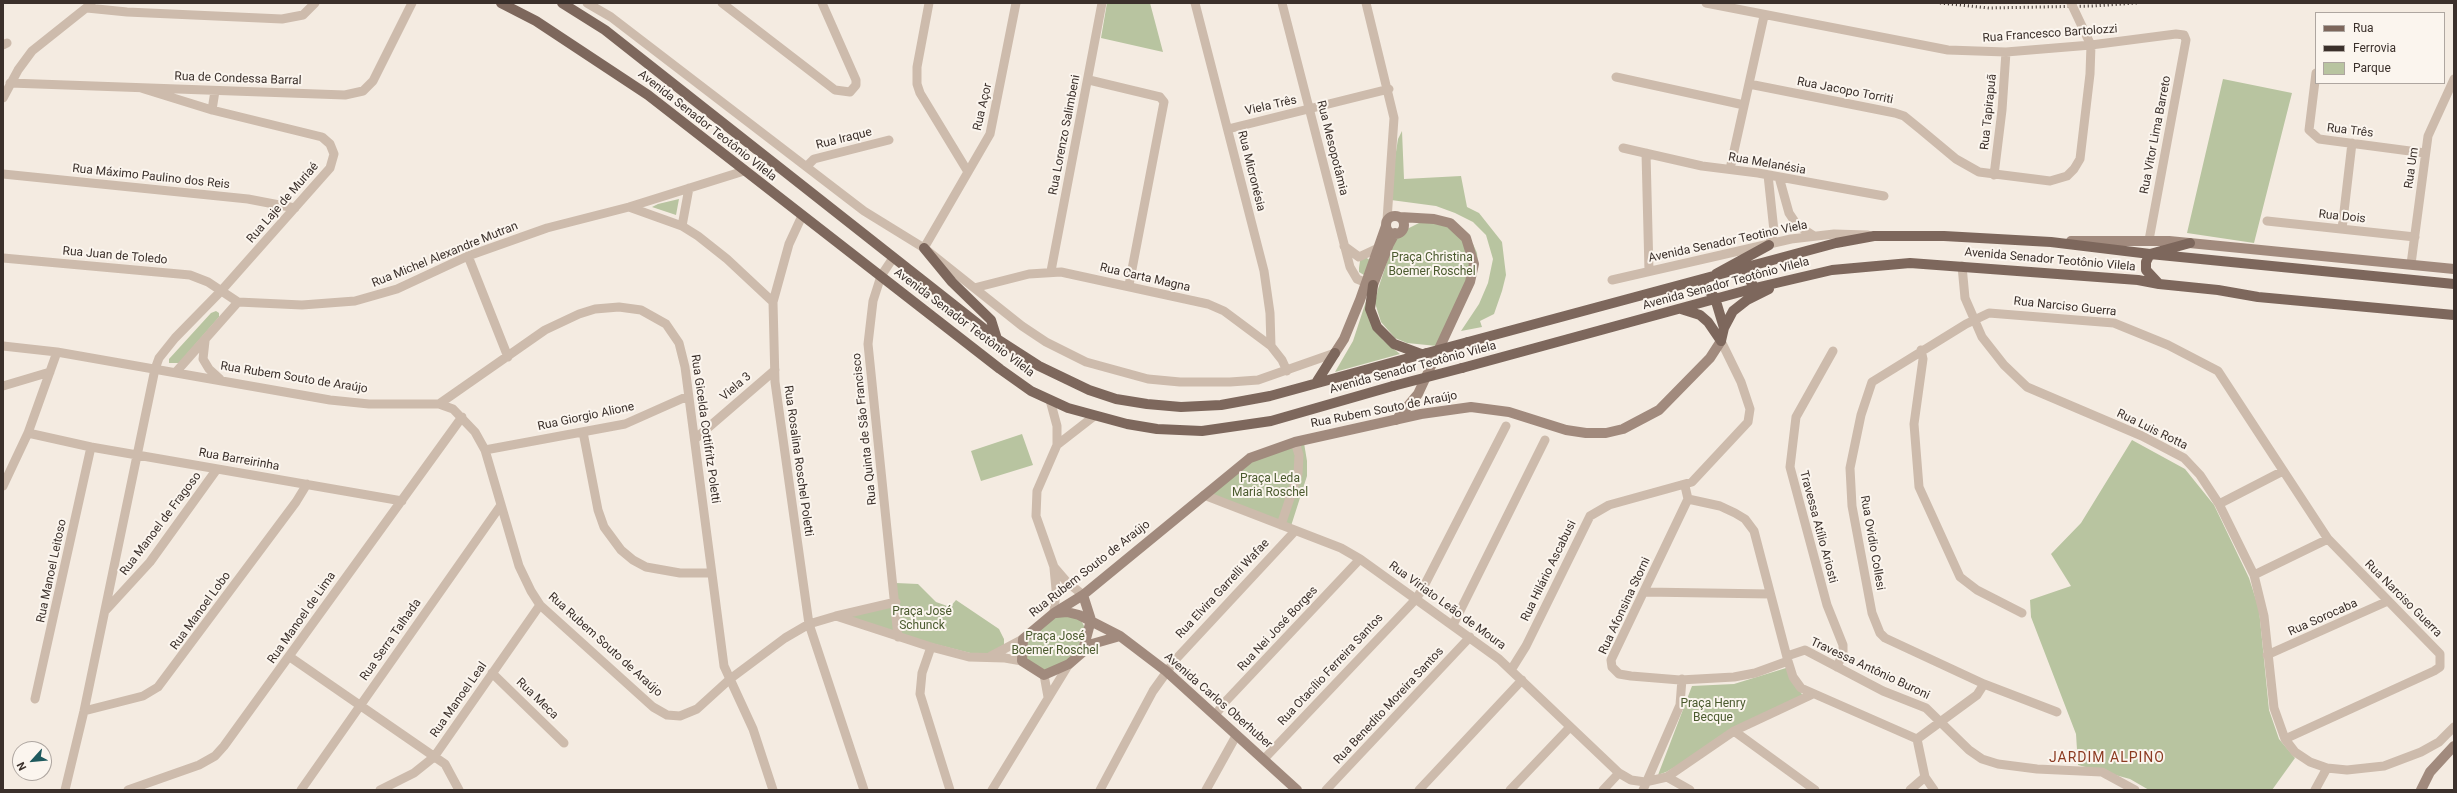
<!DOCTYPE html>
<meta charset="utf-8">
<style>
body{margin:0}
#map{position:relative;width:2457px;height:793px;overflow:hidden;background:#f4ebe1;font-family:Roboto,sans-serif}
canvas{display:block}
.frame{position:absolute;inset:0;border:4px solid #3b302b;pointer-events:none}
.legend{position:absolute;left:2315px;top:12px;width:130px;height:72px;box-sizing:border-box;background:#fbf5ee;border:1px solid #aea6a0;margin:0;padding:5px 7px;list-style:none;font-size:12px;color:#3b302b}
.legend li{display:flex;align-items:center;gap:8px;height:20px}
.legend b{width:20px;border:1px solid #aea6a0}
.north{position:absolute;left:12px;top:741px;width:40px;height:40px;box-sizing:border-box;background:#fbf5ee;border:1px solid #aea6a0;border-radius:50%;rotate:243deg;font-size:11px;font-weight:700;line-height:16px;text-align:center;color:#3b302b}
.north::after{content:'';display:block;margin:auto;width:14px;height:18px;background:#1f5a5e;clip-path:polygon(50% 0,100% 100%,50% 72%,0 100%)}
</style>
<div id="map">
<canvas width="2457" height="793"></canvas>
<div class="frame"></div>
<ul class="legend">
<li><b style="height:5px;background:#7d675c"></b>Rua</li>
<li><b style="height:5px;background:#3b302b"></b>Ferrovia</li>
<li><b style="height:11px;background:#b8c4a0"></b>Parque</li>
</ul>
<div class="north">N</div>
</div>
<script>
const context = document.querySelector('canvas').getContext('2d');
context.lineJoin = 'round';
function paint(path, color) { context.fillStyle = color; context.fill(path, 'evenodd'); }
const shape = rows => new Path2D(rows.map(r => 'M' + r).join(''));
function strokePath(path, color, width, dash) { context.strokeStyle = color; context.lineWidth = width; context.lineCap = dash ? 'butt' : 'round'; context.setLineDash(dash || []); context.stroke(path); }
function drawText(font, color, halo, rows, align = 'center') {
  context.font = font + ' Roboto,sans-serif'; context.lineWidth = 4; context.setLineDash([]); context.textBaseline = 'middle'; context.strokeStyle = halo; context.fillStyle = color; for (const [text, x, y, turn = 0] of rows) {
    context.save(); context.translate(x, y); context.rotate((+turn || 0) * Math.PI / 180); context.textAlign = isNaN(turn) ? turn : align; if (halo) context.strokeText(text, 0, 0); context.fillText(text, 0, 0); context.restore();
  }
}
paint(shape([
 [1107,3,1150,3,1163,52,1101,38],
 [2223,79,2292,93,2254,243,2187,233],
 [1402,131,1404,179,1461,176,1467,207,1479,213,1502,242,1506,275,1502,291,1494,314,1480,321,1482,327,1461,331,1479,304,1488,283,1493,259,1486,235,1473,222,1455,213,1436,206,1391,200,1389,196,1398,139],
 [679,199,676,215,652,207,658,204],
 [1421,222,1446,222,1473,244,1477,253,1478,263,1437,346,1407,343,1395,338,1381,322,1375,303,1378,289,1395,238,1401,232],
 [1365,257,1370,260,1364,275,1359,272,1359,268,1360,261],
 [1370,289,1377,331,1383,340,1400,354,1335,372,1353,341],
 [216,311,219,313,219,317,179,363,169,363,169,359,211,313],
 [1022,434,1033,465,981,481,971,451],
 [2132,440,2185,469,2214,505,2249,578,2259,609,2269,710,2279,739,2295,758,2272,790,2149,790,2130,779,2078,765,2076,734,2031,617,2030,600,2071,586,2051,554,2081,523],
 [1304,443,1307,461,1307,476,1291,526,1211,494,1251,461],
 [896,583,918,584,936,602,950,607,956,600,999,629,1004,639,1004,648,982,656,899,635],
 [894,598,896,635,840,616],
 [1053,615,1080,618,1085,628,1083,643,1070,662,1042,673,1025,660,1022,646],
 [1786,668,1803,696,1666,772,1658,775,1692,686,1734,684]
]), '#b8c4a0');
strokePath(shape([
 [587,3,611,17,864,211,924,248,1022,326,1046,342,1086,362,1148,379,1180,382,1230,382,1258,380,1335,353],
 [722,3,835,90,850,92,856,85,856,80,822,3],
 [929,3,917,67,917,84,920,93,968,172],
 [1195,3,1264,271,1270,313,1271,346],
 [1282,3,1350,267,1357,279,1372,285],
 [1366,3,1394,118,1387,220],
 [1706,3,1948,50,2006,52,2091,45,2176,34,2184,35,2186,40,2149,240],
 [87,8,127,12,282,19,303,15,315,3],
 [3,45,7,43],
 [2316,73,2309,130,2319,139,2425,153],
 [1616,77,1744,105],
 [1089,80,1160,97,1164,102,1129,285],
 [10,83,345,95,363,91,373,81,412,3],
 [1749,84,1895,113,1904,116,1920,129,1956,159,1979,172,2050,181,2067,176,2074,169,2080,159,2090,74,2091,45,2089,41],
 [3,98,18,70,32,51,91,4],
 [212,110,215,91],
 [1228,129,1389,89],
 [1623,148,1702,166,1758,173,1884,196],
 [1646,153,1649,271],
 [807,166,814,159,889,140],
 [1730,169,1764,16],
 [3,174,248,199,295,208],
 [1768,175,1774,231,1769,245],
 [1994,175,2002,110,2006,52],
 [1779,177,1789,213,1797,225,1814,236],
 [629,207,682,226,698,236,727,259,773,302],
 [802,216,789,244,773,302,775,382,809,624,864,790],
 [2267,221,2415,237],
 [682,226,689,188],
 [2342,229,2352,143],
 [1344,246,1359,257,1376,249],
 [924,248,990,134,1016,3],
 [468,256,508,357],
 [3,258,190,275,208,282,238,302,302,305,355,301,397,289,468,256,547,228,629,207,744,171],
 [893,258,881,276,873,301,868,344,898,637],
 [2411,264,2428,136,2454,79],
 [1962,266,1965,298,1982,337,2004,365,2027,387,2142,436,2184,458,2200,475,2219,504,2254,575,2264,616,2274,708,2285,739,2295,752,2310,762,2327,768,2347,770,2384,766,2421,752,2439,742,2454,727],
 [1051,271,1102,3],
 [1612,280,1791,239,1834,234,1868,235],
 [974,288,1029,274,1061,272,1208,304,1224,311,1271,346,1282,360,1287,371],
 [205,341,203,359,209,369,220,379],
 [3,346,57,352,330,400,369,404,439,404,453,409,475,432,485,450,519,566,531,591,540,605,653,707,667,715,680,716,697,709,730,679,785,638,809,624,836,616,931,647,969,657,1005,658,1022,661],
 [1921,350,1923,359,1914,424,1919,487,1960,577,1977,590,2022,613],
 [1833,351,1796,417,1790,467,1827,605,1843,645,1843,653,1837,667],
 [176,372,238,302],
 [3,386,50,372],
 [1050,400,1057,426,1057,445,1037,491,1036,516,1054,567,1066,581,1083,595],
 [439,404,545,330,579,314,595,309,619,307,641,310,666,324,679,343,685,367,724,666,753,729,773,790],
 [583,432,598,510,604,527,621,550,633,560,646,567,680,573,711,573],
 [28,433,91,447,402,501],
 [695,439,775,370],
 [1057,445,1093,417],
 [485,450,625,424,688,396],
 [3,486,28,433,57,352],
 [1685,486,1688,499,1720,506,1735,513,1745,519,1754,531,1788,661,1793,677,1801,688,1917,739,1925,777,1934,790],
 [1204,495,1341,548,1360,559,1499,659,1619,773,1631,780,1645,782,1667,777,1734,731,1813,694],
 [1688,499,1611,660,1612,667,1619,674,1631,676,1680,680,1734,677,1755,673,1788,661],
 [2219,504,2283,471],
 [1281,525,1298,474,1299,455,1295,442],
 [2254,575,2328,539],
 [1645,592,1770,594],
 [106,610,150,562,217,469],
 [1054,613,1056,589,1054,568],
 [836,616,896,602],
 [1453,625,1545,440],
 [931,647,922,673,920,694,950,790],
 [2267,655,2388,601],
 [991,656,1023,639],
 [1787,656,1805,650,1883,691,1926,708,1969,750,1982,759,1998,764,2037,769,2102,772,2135,790],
 [290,657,445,764,459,790],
 [1511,670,1526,646,1590,516,1609,505,1692,482,1748,422,1750,409,1741,382,1721,341],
 [492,673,564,743],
 [1044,675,1048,697],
 [35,699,91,447],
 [84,711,143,696,158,687,296,502,307,484],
 [2057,712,1984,684,1885,638,1880,633,1872,613,1852,506,1850,468,1861,415,1872,382,1966,324,1989,313,2114,323,2168,345,2218,371,2328,539,2440,654,2440,667,2434,671,2285,739],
 [1215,715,1226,701,1360,559],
 [1734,731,1815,790],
 [1917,739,1977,695,1984,684],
 [1264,759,1416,599,1423,588,1506,426],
 [1667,777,1690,790],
 [65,790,84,711,155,369,159,358,175,338,221,291,330,168,334,154,330,144,322,137,212,110,141,88],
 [128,790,199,765,215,756,224,746,462,417],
 [301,790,501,505],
 [380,790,414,773,434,757,540,605],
 [992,790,1069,664],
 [1100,790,1153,691,1176,659,1295,531],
 [1206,790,1236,736],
 [1326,790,1470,637],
 [1419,790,1522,680],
 [1510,790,1570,727],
 [1603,790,1619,773],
 [1643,790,1680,705,1682,679],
 [1910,790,1925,777],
 [2315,790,2327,768]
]), '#cdbbac', 9);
strokePath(shape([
 '1386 225a9 9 0 1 1 18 0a9 9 0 1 1-18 0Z',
 [2071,241,2169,241,2454,269],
 [1373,285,1389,244,1395,233],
 [1335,353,1344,339,1360,300,1386,226],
 [1396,420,1418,394,1470,282,1474,264,1466,238,1450,223,1434,219,1400,217],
 [1056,613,1067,612,1079,615,1120,636,1166,671,1297,790],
 [1120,636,1092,644,1069,664,1044,675,1022,661,1023,639,1054,613,1083,595,1250,458,1295,442,1421,414,1471,407,1509,412,1566,430,1586,433,1606,433,1623,429,1659,410,1710,358,1721,341],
 [1083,650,1091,620,1083,595],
 [2421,790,2430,772,2454,746]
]), '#a18a7d', 10);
strokePath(shape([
 [501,3,536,21,648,95,1000,369,1031,391,1068,408,1127,424,1157,429,1202,431,1271,421,1393,386],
 [562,3,605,30,997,339,1039,366,1089,390,1116,399,1147,404,1181,407,1221,405,1270,396,1427,353],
 [924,248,952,282,991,320,997,339],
 [1744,263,1748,278,1755,288],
 [1716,274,1769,245],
 [1701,281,1715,298,1724,328],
 [2159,284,2146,270,2146,262,2150,254,2190,243],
 [1373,285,1370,309,1377,327,1394,344,1421,354],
 [1681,309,1700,315,1708,322,1721,341],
 [1721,341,1724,328,1733,311,1747,300,1769,289],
 [1468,342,1836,243,1874,236,1944,236,2051,242,2150,254,2454,284],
 [1462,368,1755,288,1832,270,1910,263,2138,280,2159,284,2218,290,2258,297,2454,315],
 [1316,383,1335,353]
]), '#7d675c', 10);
strokePath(shape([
 [1940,3,1989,8,2092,6,2137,3]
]), '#3b302b', 3, [1, 3]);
strokePath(shape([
 [2071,3,2088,39]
]), '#cdbbac', 9);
strokePath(shape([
 [1427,353,1468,342],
 [1393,386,1462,368]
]), '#7d675c', 10);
drawText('12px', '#3b302b', '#fbf5ee', [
 ["Rua Francesco Bartolozzi",2050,34,-4],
 ["Rua de Condessa Barral",238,79,2],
 ["Rua Jacopo Torriti",1845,91,11],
 ["Viela Três",1271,106,-13],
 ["Rua Açor",983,107,-77],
 ["Rua Tapirapuã",1989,112,-84],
 ["Avenida Senador Teotônio Vilela",707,126,38],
 ["Rua Três",2350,131,7],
 ["Rua Lorenzo Salimbeni",1065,135,-79],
 ["Rua Vitor Lima Barreto",2156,135,-79],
 ["Rua Iraque",844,139,-14],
 ["Rua Mesopotâmia",1332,148,76],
 ["Rua Melanésia",1767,164,10],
 ["Rua Um",2412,168,-82],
 ["Rua Micronésia",1251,171,76],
 ["Rua Máximo Paulino dos Reis",151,177,6],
 ["Rua Laje de Muriaé",283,203,-49],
 ["Rua Dois",2342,217,6],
 ["Avenida Senador Teotino Viela",1728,242,-12],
 ["Rua Michel Alexandre Mutran",445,255,-22],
 ["Rua Juan de Toledo",115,256,5],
 ["Avenida Senador Teotônio Vilela",2050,260,5],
 ["Rua Carta Magna",1145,278,13],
 ["Avenida Senador Teotônio Vilela",1726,284,-15],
 ["Rua Narciso Guerra",2065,307,6],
 ["Avenida Senador Teotônio Vilela",964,323,37],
 ["Avenida Senador Teotônio Vilela",1413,368,-15],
 ["Rua Rubem Souto de Araújo",294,378,9],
 ["Viela 3",736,387,-41],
 ["Rua Rubem Souto de Araújo",1384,410,-11],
 ["Rua Giorgio Alione",586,417,-12],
 ["Rua Gicelda Cottifritz Poletti",705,429,82],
 ["Rua Quinta de São Francisco",865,429,-96],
 ["Rua Luis Rotta",2152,430,26],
 ["Rua Barreirinha",239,460,10],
 ["Rua Rosalina Roschel Poletti",798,461,82],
 ["Rua Manoel de Fragoso",161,524,-53],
 ["Travessa Atílio Ariosti",1818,527,75],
 ["Rua Ovidio Collesi",1872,543,80],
 ["Rua Rubem Souto de Araújo",1090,569,-38],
 ["Rua Manoel Leitoso",52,571,-78],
 ["Rua Hilário Ascabusi",1549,571,-64],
 ["Rua Elvira Garrelli Wafae",1223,589,-47],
 ["Rua Narciso Guerra",2403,599,45],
 ["Rua Viriato Leão de Moura",1447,606,36],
 ["Rua Afonsina Storni",1625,606,-65],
 ["Rua Manoel Lobo",201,611,-54],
 ["Rua Manoel de Lima",302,618,-55],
 ["Rua Sorocaba",2323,618,-24],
 ["Rua Nei José Borges",1278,629,-47],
 ["Rua Serra Talhada",391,640,-55],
 ["Rua Rubem Souto de Araújo",605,645,42],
 ["Travessa Antônio Buroni",1870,669,25],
 ["Rua Otacílio Ferreira Santos",1331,670,-47],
 ["Rua Meca",537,699,44],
 ["Rua Manoel Leal",459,700,-55],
 ["Avenida Carlos Oberhuber",1218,701,41],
 ["Rua Benedito Moreira Santos",1389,706,-47]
]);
drawText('12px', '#4a5a2e', '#fbf5ee', [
 ["Praça Christina",1432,258],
 ["Boemer Roschel",1432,272],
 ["Praça Leda",1270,479],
 ["Maria Roschel",1270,493],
 ["Praça José",922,612],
 ["Schunck",922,626],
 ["Praça José",1055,637],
 ["Boemer Roschel",1055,651],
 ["Praça Henry",1713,704],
 ["Becque",1713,718]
]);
context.letterSpacing = '1px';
drawText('14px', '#8c3b22', '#fbf5ee', [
 ["JARDIM ALPINO",2107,758]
]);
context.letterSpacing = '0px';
</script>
